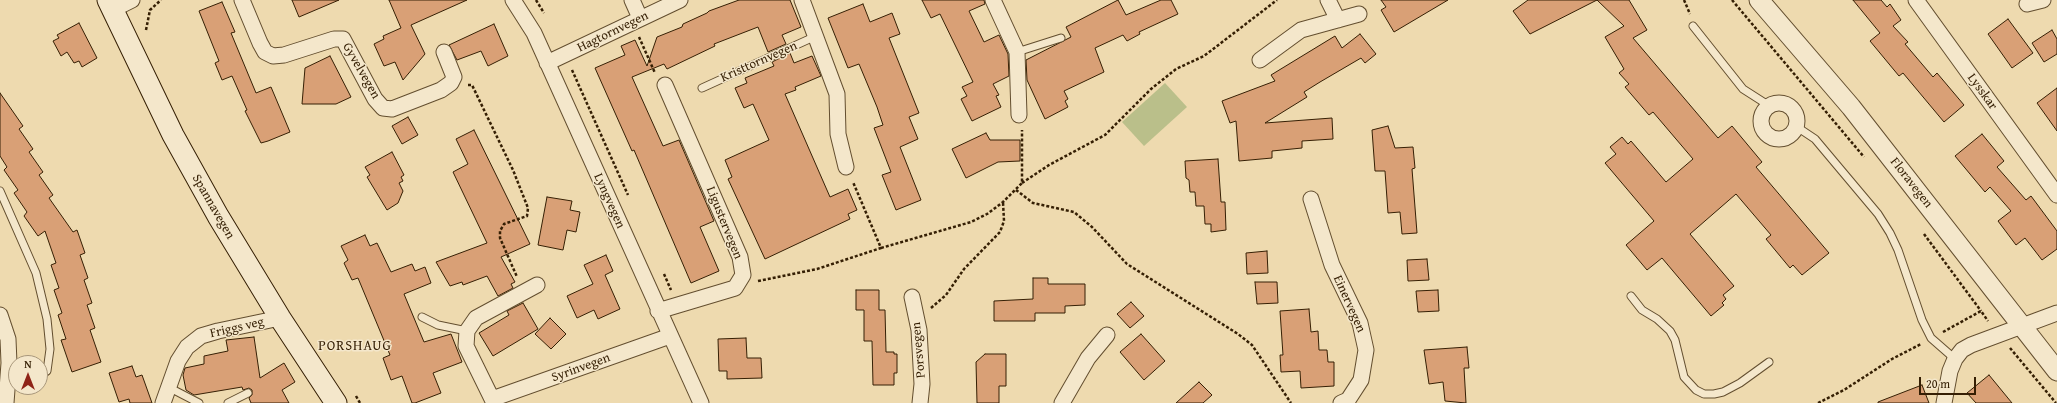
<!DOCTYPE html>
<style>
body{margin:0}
#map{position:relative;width:2057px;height:403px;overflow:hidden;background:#eedaaf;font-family:"Gentium Book Plus",serif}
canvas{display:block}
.north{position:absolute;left:8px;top:355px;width:40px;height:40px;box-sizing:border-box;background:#f4e7cb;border:1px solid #a8977b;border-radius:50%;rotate:0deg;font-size:11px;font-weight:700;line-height:16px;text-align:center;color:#351f04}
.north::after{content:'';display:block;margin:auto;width:14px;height:18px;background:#8f2418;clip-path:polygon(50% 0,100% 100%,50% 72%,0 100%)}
.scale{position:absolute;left:1919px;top:377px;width:57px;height:18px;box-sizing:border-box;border:2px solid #351f04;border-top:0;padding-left:5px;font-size:12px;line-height:14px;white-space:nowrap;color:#351f04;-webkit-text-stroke:3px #f4e7cb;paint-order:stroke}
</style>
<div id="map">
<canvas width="2057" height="403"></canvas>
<div class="north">N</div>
<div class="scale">20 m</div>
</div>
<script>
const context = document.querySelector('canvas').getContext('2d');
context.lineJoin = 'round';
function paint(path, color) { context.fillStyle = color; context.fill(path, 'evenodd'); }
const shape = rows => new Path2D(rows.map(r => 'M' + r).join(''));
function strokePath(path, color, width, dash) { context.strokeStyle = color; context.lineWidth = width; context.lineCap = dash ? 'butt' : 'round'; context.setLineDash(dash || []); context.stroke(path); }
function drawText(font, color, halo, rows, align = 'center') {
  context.font = font + ' "Gentium Book Plus",serif'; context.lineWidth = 3; context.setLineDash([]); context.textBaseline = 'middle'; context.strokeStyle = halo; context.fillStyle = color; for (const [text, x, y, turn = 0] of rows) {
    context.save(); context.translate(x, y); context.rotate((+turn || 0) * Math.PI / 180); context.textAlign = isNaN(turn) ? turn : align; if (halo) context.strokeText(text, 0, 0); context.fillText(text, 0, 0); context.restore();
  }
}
paint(shape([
 [1165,83,1187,107,1144,146,1122,122]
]), '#babf8a');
const building = shape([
 [292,0,339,0,299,17,292,0],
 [389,0,467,0,411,25,425,54,403,80,395,62,384,66,374,44,384,39,383,36,401,28,389,0],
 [739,0,790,0,801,27,782,35,786,44,768,52,758,27,714,44,715,46,667,69,664,64,632,77,663,146,679,140,714,221,700,227,719,271,691,283,634,150,632,151,595,68,625,55,621,46,635,40,647,66,657,37,682,27,683,24,707,13,709,11,739,0],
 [922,0,984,0,985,4,969,11,984,42,999,35,1008,54,1009,76,993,84,999,95,996,96,1001,107,972,121,961,99,967,96,962,87,973,82,940,14,931,18,922,0],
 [1118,0,1126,15,1161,0,1171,0,1178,14,1139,32,1140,34,1127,41,1123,35,1095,48,1104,72,1064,91,1068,99,1065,101,1068,107,1045,119,1027,80,1026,60,1071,37,1066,27,1118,0],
 [1381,0,1448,0,1394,32,1381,10,1386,7,1381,0],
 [1528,0,1629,0,1647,30,1633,38,1718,138,1732,126,1762,162,1756,167,1829,253,1802,275,1793,265,1790,268,1766,239,1771,235,1736,194,1690,234,1734,286,1723,295,1726,299,1722,303,1724,305,1711,316,1662,258,1647,270,1626,245,1654,221,1605,163,1616,154,1610,147,1622,137,1628,144,1631,141,1666,182,1693,159,1653,112,1649,115,1625,87,1629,84,1619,73,1624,69,1605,37,1624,26,1597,0,1530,34,1513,11,1528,0],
 [1853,0,1881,0,1887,7,1890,4,1901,20,1893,26,1908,42,1905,44,1933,77,1937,73,1964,105,1944,122,1903,73,1899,76,1870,41,1880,33,1853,0],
 [222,2,235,32,231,33,256,93,271,87,290,132,268,141,261,143,245,111,247,110,232,76,222,80,215,63,219,61,199,11,222,2],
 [863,4,870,22,892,13,900,34,889,38,919,113,909,117,918,139,900,147,921,200,896,210,882,175,891,172,874,128,883,125,877,107,859,64,848,68,828,18,863,4],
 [2008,19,2033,53,2012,68,1988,34,2008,19],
 [79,23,97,58,82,67,79,61,74,63,67,52,61,56,53,41,59,38,57,35,79,23],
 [494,24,508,56,488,66,481,51,457,60,449,45,494,24],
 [2052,30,2057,39,2057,54,2044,62,2032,43,2052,30],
 [1360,34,1376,54,1365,63,1361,58,1320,82,1304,92,1307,97,1265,123,1332,118,1333,139,1302,141,1302,148,1272,151,1272,158,1239,161,1236,121,1230,123,1222,101,1275,81,1271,75,1335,36,1342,48,1360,34],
 [790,53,794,63,812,56,821,76,795,87,796,90,785,94,830,197,848,189,857,210,848,214,850,219,765,259,728,179,732,177,725,160,769,140,753,104,744,108,735,88,747,83,745,78,774,66,772,62,790,53],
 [330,56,351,97,336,104,302,104,305,68,330,56],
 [2057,88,2057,131,2037,103,2057,88],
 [0,93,23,126,19,129,33,149,29,152,43,172,39,175,53,195,49,198,73,232,77,230,85,253,80,255,88,278,84,280,92,303,87,305,95,328,90,330,101,362,72,372,61,340,66,339,58,315,62,313,54,290,59,288,51,265,56,263,45,231,38,236,24,216,27,212,14,193,18,190,4,170,7,167,0,156,0,93],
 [408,117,418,135,402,144,392,126,408,117],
 [1388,126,1395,148,1413,147,1415,168,1412,169,1417,233,1402,234,1400,212,1388,213,1385,171,1375,171,1372,130,1388,126],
 [474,130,530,244,501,257,515,282,511,284,513,288,498,296,487,276,463,285,462,282,450,286,436,262,487,243,453,172,468,164,456,139,474,130],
 [986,133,990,140,1020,140,1020,161,998,162,966,178,952,149,986,133],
 [1982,134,2004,161,1997,167,2026,200,2031,196,2057,231,2057,249,2042,260,2025,238,2016,245,1998,221,2011,211,1990,187,1985,192,1955,156,1982,134],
 [392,152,404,175,401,177,403,181,399,183,403,191,398,203,387,210,367,177,370,175,365,167,392,152],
 [1218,159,1221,202,1225,202,1226,230,1211,232,1211,224,1205,224,1204,206,1196,206,1195,192,1190,192,1189,180,1186,178,1185,161,1218,159],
 [547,197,572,201,570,210,580,212,576,232,567,230,563,250,538,245,547,197],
 [365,235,370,246,377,243,391,272,412,264,415,271,425,267,431,283,404,294,424,342,451,334,462,362,433,373,441,393,415,403,412,403,402,376,391,380,383,358,390,355,358,278,352,280,344,263,348,260,341,246,365,235],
 [1267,251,1268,273,1247,274,1246,253,1267,251],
 [606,255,613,271,605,275,620,309,598,319,594,310,577,318,567,296,593,284,584,265,606,255],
 [1427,259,1429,280,1408,281,1407,260,1427,259],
 [1033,278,1048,278,1048,284,1085,284,1085,305,1065,306,1065,313,1035,313,1035,321,994,321,994,301,1033,299,1033,278],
 [1255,282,1277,282,1278,303,1257,304,1255,282],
 [856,290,879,290,879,310,885,310,886,352,894,352,894,354,897,354,897,373,894,373,894,385,873,385,872,341,864,341,864,310,856,310,856,290],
 [1438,290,1439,311,1418,312,1416,291,1438,290],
 [1131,302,1144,316,1130,328,1117,314,1131,302],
 [523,303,538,329,493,356,479,333,509,315,507,311,523,303],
 [1309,309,1311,332,1318,331,1319,350,1327,350,1328,362,1334,362,1334,386,1301,388,1300,371,1281,372,1280,355,1283,355,1280,311,1309,309],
 [550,318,566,334,551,349,535,334,550,318],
 [1141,334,1165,361,1144,380,1120,352,1141,334],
 [254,337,260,378,284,363,295,382,282,390,289,403,251,403,249,398,252,395,252,390,249,388,243,390,242,387,194,395,186,390,183,375,185,368,204,364,204,356,228,351,226,340,254,337],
 [746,338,747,358,761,358,762,378,727,379,727,371,719,371,718,339,746,338],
 [1467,347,1469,368,1464,368,1466,403,1445,401,1443,382,1429,384,1424,350,1467,347],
 [985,354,1006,354,1006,386,999,386,999,403,977,403,976,362,985,354],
 [132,366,136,377,142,375,152,403,130,403,129,399,119,402,109,373,132,366],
 [1989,375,2012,403,1976,403,1967,393,1989,375],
 [1199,382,1212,395,1203,403,1176,403,1199,382],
 [1922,385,1929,403,1878,403,1878,402,1922,385]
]);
paint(building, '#d9a076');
strokePath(building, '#351f04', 1);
const service = shape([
 [1693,26,1743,89,1768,105],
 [1017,52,1061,38],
 [702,88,816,36],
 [1797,127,1815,139,1878,214,1890,233,1898,250,1922,320,1931,338,1955,359],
 [0,191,36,273,47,319,50,349,47,371,40,376],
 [1631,296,1642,310,1657,319,1670,331,1675,340,1684,377,1696,390,1704,394,1714,394,1723,392,1740,383,1769,362],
 [422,317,438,325,467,331],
 [170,388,199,403],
 [228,403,248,393]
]);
const minor = shape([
 [242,0,260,43,265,52,273,56,284,55,334,39,343,39,375,99,383,108,392,109,441,90,451,83,454,77,444,52],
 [513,0,534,33,701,403],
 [632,0,640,18],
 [802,0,837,94,838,134,846,167],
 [993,0,1017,52,1019,115],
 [1328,0,1338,20],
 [1916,0,2057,195],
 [2027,4,2043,0],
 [112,10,132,0],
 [1260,60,1301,30,1359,14],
 [547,63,680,0],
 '1761 121a18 18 0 1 1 36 0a18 18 0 1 1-36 0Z',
 [1311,199,1332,265,1360,323,1366,350,1361,380,1348,400,1341,403],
 [912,297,919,330,922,384,920,403],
 [658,311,735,288,743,275,740,257,665,85],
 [0,315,8,339,9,363,6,403],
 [492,399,670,336],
 [163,403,178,361,187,347,201,336,218,331,280,318],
 [494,403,466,346,467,331,476,318,537,285],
 [1062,403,1088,358,1107,335],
 [1944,403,1950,371,1955,359,1962,350,1971,345,2057,313]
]);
const tertiary = shape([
 [1759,0,1851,107,2057,371]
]);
const secondary = shape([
 [108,0,173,135,218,216,280,318,336,403]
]);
strokePath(service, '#634e2f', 9);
strokePath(minor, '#634e2f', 17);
strokePath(tertiary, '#634e2f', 21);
strokePath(secondary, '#351f04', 23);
strokePath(shape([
 [536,0,544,13],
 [1684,0,1690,14],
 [1732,0,1864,157],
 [146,30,150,10,161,0],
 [639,37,655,73],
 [572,70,628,195],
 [468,85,472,85,513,170,528,208,527,216,504,224,500,231,500,238,517,277],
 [1022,183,1049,165,1105,135,1151,89,1176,69,1204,56,1277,0],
 [1016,190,1033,203,1074,212,1092,227,1127,264,1238,334,1252,345,1291,403],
 [1924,234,1981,311],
 [881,248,971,222,987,214,1003,202,1022,183,1022,130],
 [664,274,671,290],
 [758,281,817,269,881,248,853,182],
 [931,308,946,295,964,269,1000,232,1004,221,1003,202],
 [1943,332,1981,311,1988,321],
 [2010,348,2056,403],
 [356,396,360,403],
 [1818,403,1844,390,1892,359,1921,344]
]), '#351f04', 2.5, [3, 2]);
strokePath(service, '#f4e7cb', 7);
strokePath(minor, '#f4e7cb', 15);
strokePath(tertiary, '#f4e7cb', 19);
strokePath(secondary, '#f4e7cb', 21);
drawText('13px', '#351f04', '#f4e7cb', [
 ["Hagtornvegen",613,32,-26],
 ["Kristtornvegen",759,62,-24],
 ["Gyvelvegen",361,71,60],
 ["Lysskar",1982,92,54],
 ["Floravegen",1911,183,52],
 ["Lyngvegen",609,201,66],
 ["Spannavegen",213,207,60],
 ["Ligustervegen",724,223,68],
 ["Einervegen",1349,304,66],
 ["Friggs veg",237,328,-13],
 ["Porsvegen",919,350,-95],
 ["Syrinvegen",581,368,-20]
]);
context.letterSpacing = '1px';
drawText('14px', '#351f04', '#f4e7cb', [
 ["PORSHAUG",355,346]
]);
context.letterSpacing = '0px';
</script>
